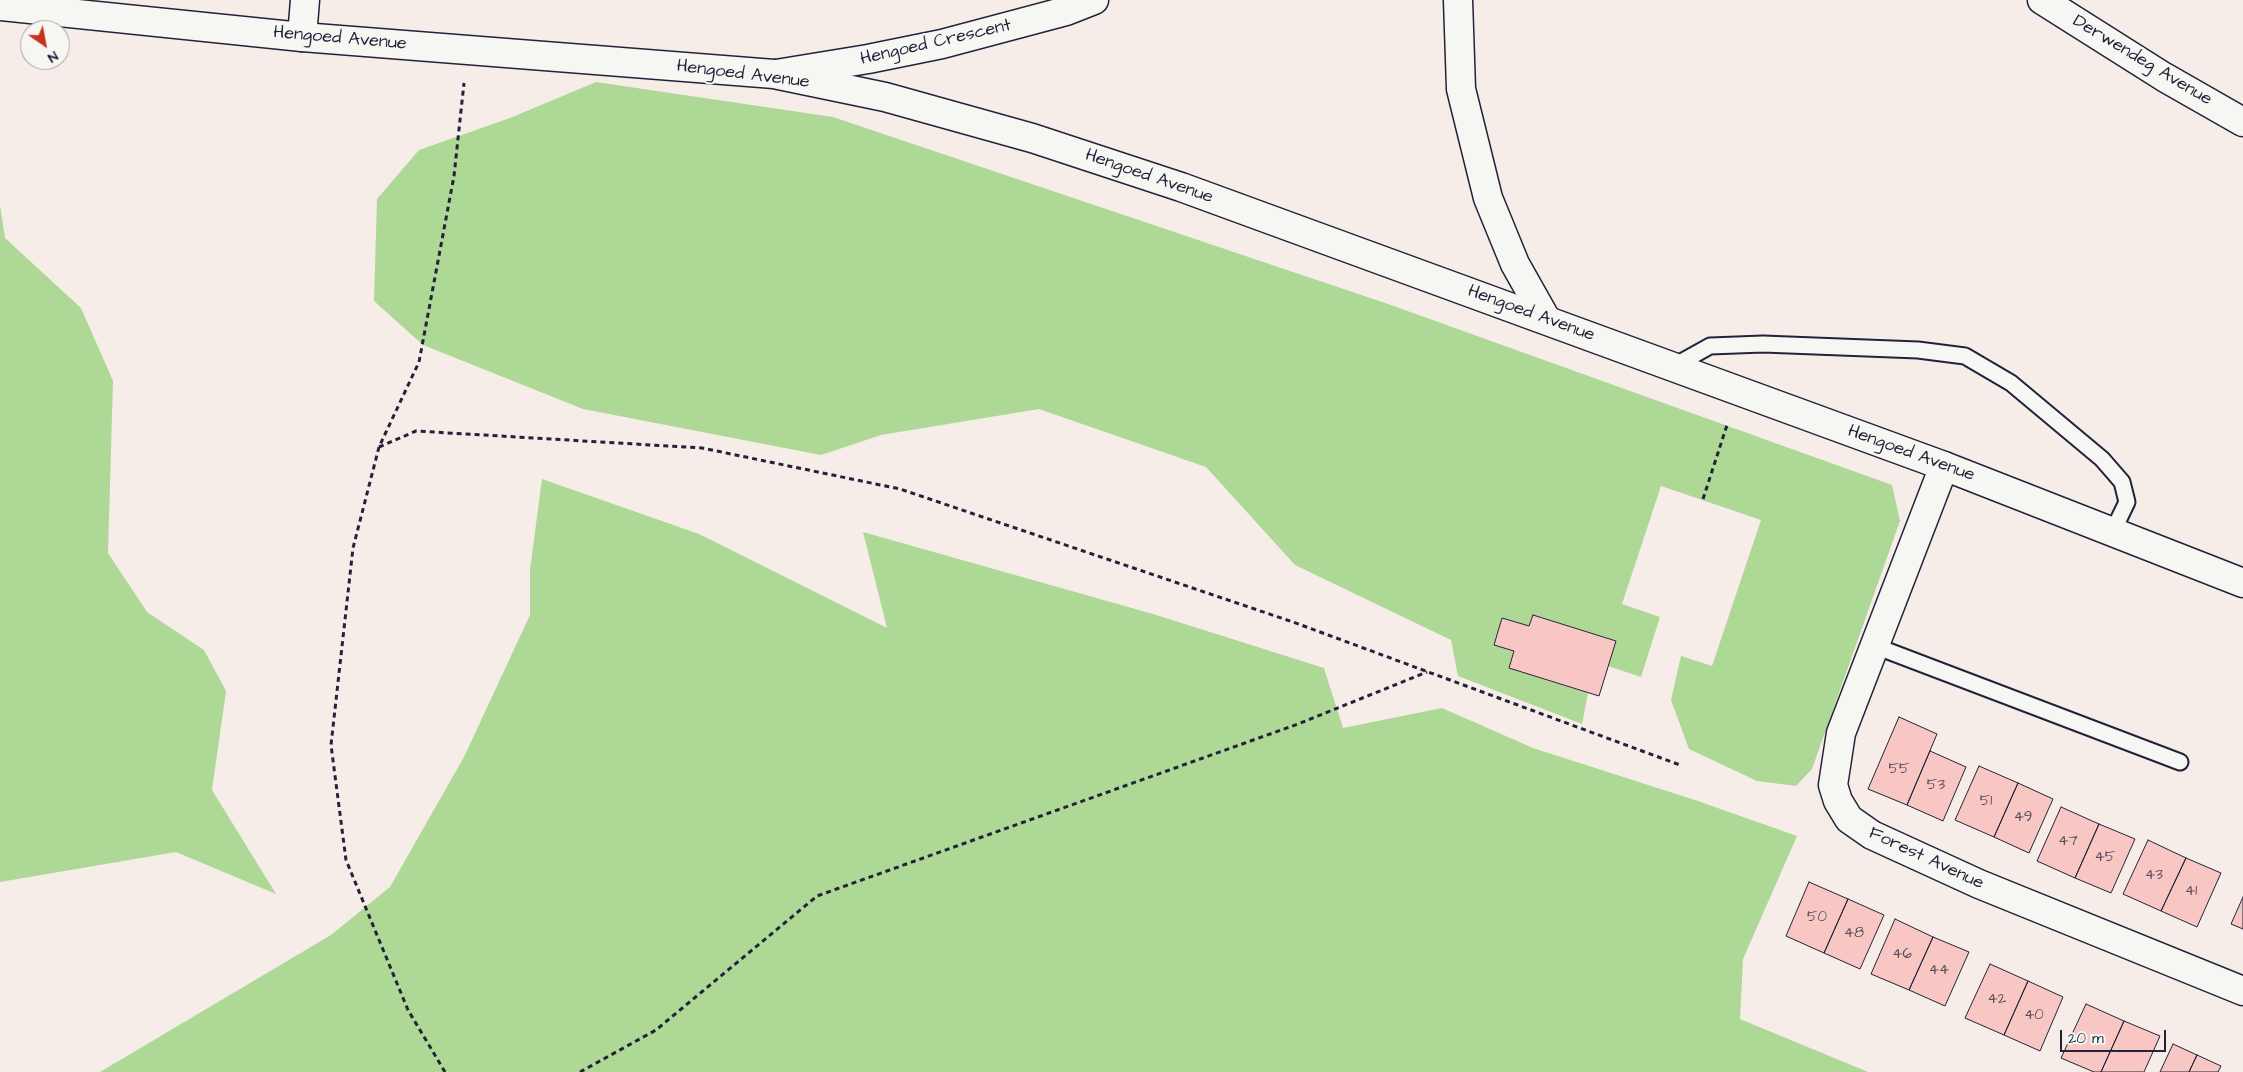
<!DOCTYPE html>
<style>
body{margin:0}
#map{position:relative;width:2243px;height:1072px;overflow:hidden;background:#f6ede9;font-family:"Architects Daughter",sans-serif}
canvas{display:block}
.north{position:absolute;left:20px;top:20px;width:50px;height:50px;box-sizing:border-box;background:#f6f6f2;border:1px solid #a1a1a9;border-radius:50%;rotate:147deg;font-size:14px;font-weight:700;line-height:20px;text-align:center;color:#22223b}
.north::after{content:'';display:block;margin:auto;width:18px;height:22px;background:#c8321e;clip-path:polygon(50% 0,100% 100%,50% 72%,0 100%)}
.scale{position:absolute;left:2060px;top:1030px;width:106px;height:22px;box-sizing:border-box;border:2px solid #22223b;border-top:0;padding-left:6px;font-size:15px;line-height:18px;white-space:nowrap;color:#22223b;-webkit-text-stroke:4px #f6f6f2;paint-order:stroke}
</style>
<div id="map">
<canvas width="2243" height="1072"></canvas>
<div class="north">N</div>
<div class="scale">20 m</div>
</div>
<script>
const context = document.querySelector('canvas').getContext('2d');
context.lineJoin = 'round';
function paint(path, color) { context.fillStyle = color; context.fill(path, 'evenodd'); }
const shape = rows => new Path2D(rows.map(r => 'M' + r).join(''));
function strokePath(path, color, width, dash) { context.strokeStyle = color; context.lineWidth = width; context.lineCap = dash ? 'butt' : 'round'; context.setLineDash(dash || []); context.stroke(path); }
function drawText(font, color, halo, rows, align = 'center') {
  context.font = font + ' "Architects Daughter",sans-serif'; context.lineWidth = 4; context.setLineDash([]); context.textBaseline = 'middle'; context.strokeStyle = halo; context.fillStyle = color; for (const [text, x, y, turn = 0] of rows) {
    context.save(); context.translate(x, y); context.rotate((+turn || 0) * Math.PI / 180); context.textAlign = isNaN(turn) ? turn : align; if (halo) context.strokeText(text, 0, 0); context.fillText(text, 0, 0); context.restore();
  }
}
paint(shape([
 [596,82,833,117,1388,304,1892,485,1900,521,1812,769,1796,786,1757,781,1689,749,1671,700,1681,656,1712,666,1761,520,1661,486,1622,604,1660,617,1641,677,1608,666,1616,641,1533,615,1529,626,1502,618,1494,645,1514,651,1509,668,1588,693,1582,724,1458,676,1451,640,1295,565,1206,467,1039,409,881,435,821,455,583,409,423,345,374,301,377,199,419,150,510,118],
 [0,205,5,238,81,308,113,381,108,553,147,612,204,650,226,691,212,790,276,894,176,852,0,882],
 [542,479,699,534,887,628,863,532,1153,614,1324,668,1343,728,1442,708,1533,748,1695,800,1797,836,1743,959,1740,1019,1868,1072,100,1072,331,935,390,887,464,757,530,615,530,570]
]), '#add896');
const building = shape([
 [1533,615,1616,641,1599,696,1509,668,1514,651,1494,645,1502,618,1529,626,1533,615],
 [1899,717,1937,734,1907,805,1868,789,1899,717],
 [1930,751,1966,767,1943,821,1907,805,1930,751],
 [1979,766,2018,783,1994,837,1955,820,1979,766],
 [2018,783,2053,799,2029,853,1994,837,2018,783],
 [2061,807,2099,824,2075,878,2037,861,2061,807],
 [2099,824,2135,839,2111,893,2075,878,2099,824],
 [2148,840,2186,858,2161,911,2123,894,2148,840],
 [2186,858,2221,873,2197,927,2161,911,2186,858],
 [1809,882,1848,899,1824,953,1786,936,1809,882],
 [2243,897,2243,929,2231,924,2243,897],
 [1848,899,1884,915,1860,969,1824,953,1848,899],
 [1895,919,1933,937,1909,990,1871,974,1895,919],
 [1933,937,1969,952,1945,1006,1909,990,1933,937],
 [1990,964,2028,981,2004,1035,1965,1018,1990,964],
 [2028,981,2063,997,2040,1051,2004,1035,2028,981],
 [2086,1004,2124,1021,2101,1072,2094,1072,2061,1058,2086,1004],
 [2124,1021,2160,1036,2144,1072,2101,1072,2124,1021],
 [2173,1044,2197,1055,2189,1072,2160,1072,2173,1044],
 [2197,1055,2221,1066,2218,1072,2189,1072,2197,1055]
]);
paint(building, '#f8c7c4');
strokePath(building, '#22223b', 1);
const service = shape([
 [1674,366,1710,346,1763,344,1918,350,1965,356,2011,383,2102,459,2122,482,2127,502,2113,531],
 [1875,646,2180,762]
]);
const minor = shape([
 [1458,0,1461,89,1488,198,1515,264,1546,319],
 [2042,0,2164,77,2243,122],
 [302,37,305,0],
 [776,74,868,59,942,44,1066,11,1094,0],
 [1944,466,1841,733,1833,785,1838,801,1849,819,1872,835,1979,884,2243,991]
]);
const tertiary = shape([
 [0,6,302,37,774,74,885,97,1032,138,1181,187,1944,466,2243,583]
]);
strokePath(service, '#22223b', 19);
strokePath(minor, '#22223b', 31);
strokePath(tertiary, '#22223b', 31);
strokePath(shape([
 [379,447,416,431,702,448,900,489,1293,622,1680,765],
 [1703,499,1728,422],
 [445,1072,408,1010,346,860,331,745,353,548,379,447,419,362,454,176,464,83],
 [580,1072,656,1030,817,896,1298,724,1427,672]
]), '#22223b', 3, [5, 4]);
strokePath(service, '#f6f6f2', 15);
strokePath(minor, '#f6f6f2', 28);
strokePath(tertiary, '#f6f6f2', 28);
drawText('15px', '#584b5d', null, [
 ["55",1899,770],
 ["53",1936,786],
 ["51",1986,802],
 ["49",2023,818],
 ["47",2068,842],
 ["45",2105,858],
 ["43",2154,876],
 ["41",2191,892],
 ["50",1817,918],
 ["48",1854,934],
 ["46",1902,955],
 ["44",1939,971],
 ["42",1997,1000],
 ["40",2034,1016]
]);
drawText('18px', '#22223b', '#f6f6f2', [
 ["Hengoed Avenue",340,39,5],
 ["Hengoed Crescent",936,43,-13],
 ["Derwendeg Avenue",2142,61,31],
 ["Hengoed Avenue",743,75,7],
 ["Hengoed Avenue",1149,177,19],
 ["Hengoed Avenue",1531,314,20],
 ["Hengoed Avenue",1911,454,20],
 ["Forest Avenue",1926,859,25]
]);
</script>
